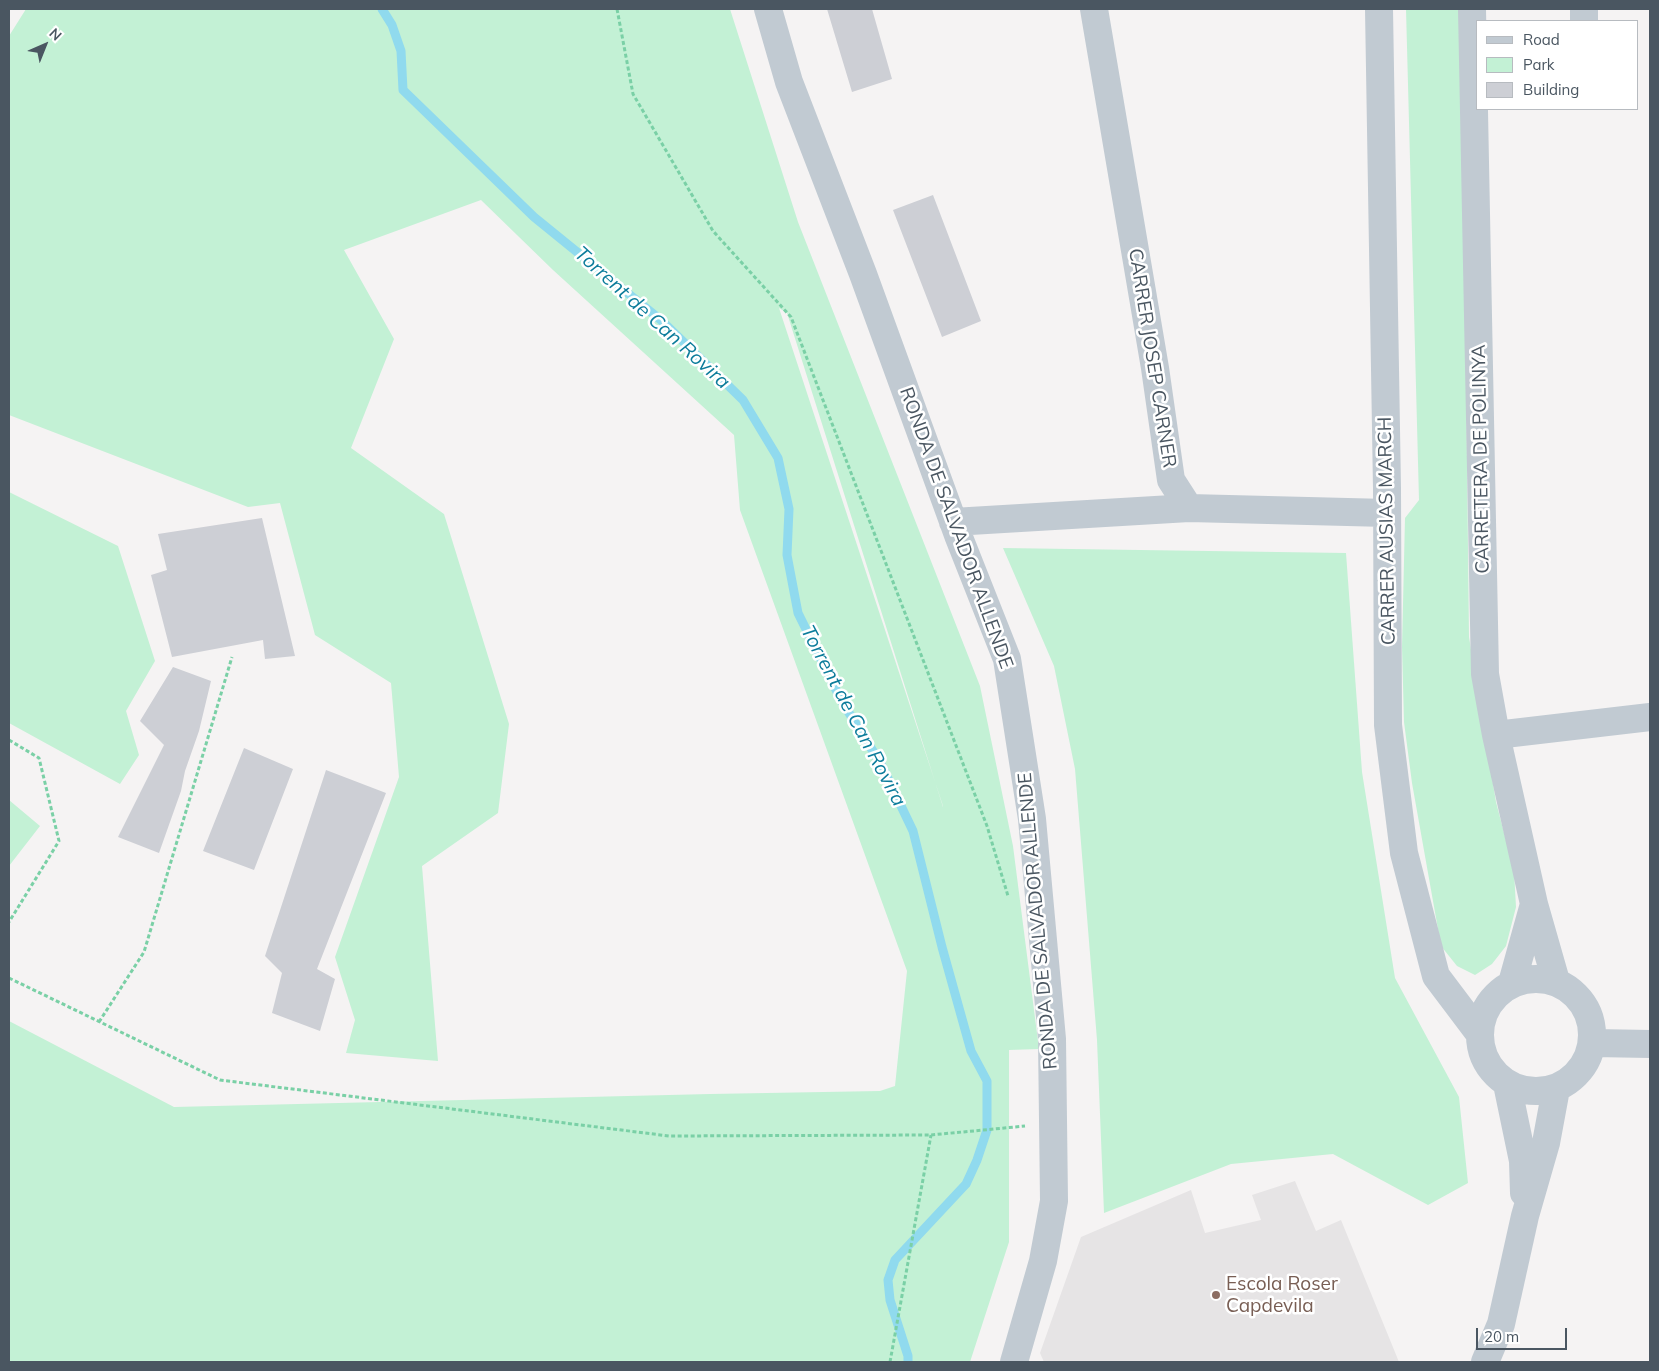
<!DOCTYPE html>
<style>
body{margin:0}
#map{position:relative;width:1659px;height:1371px;overflow:hidden;background:#f5f3f3;font-family:Mulish,sans-serif}
canvas{display:block}
.frame{position:absolute;inset:0;border:10px solid #4a5661;pointer-events:none}
.legend{position:absolute;left:1476px;top:20px;width:162px;height:90px;box-sizing:border-box;background:#fff;border:1px solid #b7bbc0;margin:0;padding:6px 9px;list-style:none;font-size:15px;color:#4a5661}
.legend li{display:flex;align-items:center;gap:10px;height:25px}
.legend b{width:25px;border:1px solid #b7bbc0}
.north{position:absolute;left:20px;top:20px;width:50px;height:50px;-webkit-text-stroke:4px #fff;paint-order:stroke;rotate:44deg;font-size:14px;font-weight:700;line-height:20px;text-align:center;color:#4a5661}
.north::after{content:'';display:block;margin:auto;width:18px;height:22px;background:#4a5661;clip-path:polygon(50% 0,100% 100%,50% 72%,0 100%)}
.scale{position:absolute;left:1476px;top:1328px;width:91px;height:22px;box-sizing:border-box;border:2px solid #4a5661;border-top:0;padding-left:6px;font-size:15px;line-height:18px;white-space:nowrap;color:#4a5661;-webkit-text-stroke:4px #fff;paint-order:stroke}
</style>
<div id="map">
<canvas width="1659" height="1371"></canvas>
<div class="frame"></div>
<ul class="legend">
<li><b style="height:6px;background:#c1cad2"></b>Road</li>
<li><b style="height:14px;background:#c3f1d5"></b>Park</li>
<li><b style="height:14px;background:#cdcfd5"></b>Building</li>
</ul>
<div class="north">N</div>
<div class="scale">20 m</div>
</div>
<script>
const context = document.querySelector('canvas').getContext('2d');
context.lineJoin = 'round';
function paint(path, color) { context.fillStyle = color; context.fill(path, 'evenodd'); }
const shape = rows => new Path2D(rows.map(r => 'M' + r).join(''));
function strokePath(path, color, width, dash) { context.strokeStyle = color; context.lineWidth = width; context.lineCap = dash ? 'butt' : 'round'; context.setLineDash(dash || []); context.stroke(path); }
function drawText(font, color, halo, rows, align = 'center') {
  context.font = font + ' Mulish,sans-serif'; context.lineWidth = 5; context.setLineDash([]); context.textBaseline = 'middle'; context.strokeStyle = halo; context.fillStyle = color; for (const [text, x, y, turn = 0] of rows) {
    context.save(); context.translate(x, y); context.rotate((+turn || 0) * Math.PI / 180); context.textAlign = isNaN(turn) ? turn : align; if (halo) context.strokeText(text, 0, 0); context.fillText(text, 0, 0); context.restore();
  }
}
paint(shape([
 [1295,1181,1316,1231,1341,1220,1399,1362,1044,1362,1040,1353,1081,1237,1191,1190,1205,1233,1261,1220,1252,1195]
]), '#e6e4e5');
paint(shape([
 [26,9,730,9,798,222,980,686,1013,846,1039,1049,1009,1050,1009,1242,970,1362,9,1362,9,1021,174,1107,710,1094,880,1091,895,1086,907,971,740,510,734,435,553,270,481,200,344,250,394,339,351,448,444,514,509,724,498,813,422,866,438,1061,346,1053,355,1020,335,957,399,777,391,683,315,635,280,503,248,507,9,415,9,36],
 [779,308,787,313,943,807,943,806],
 [1406,9,1462,9,1469,637,1496,802,1514,871,1516,907,1506,946,1492,964,1475,975,1457,966,1441,946,1412,783,1404,722,1402,647,1405,518,1419,500],
 [9,492,118,546,155,661,126,711,139,755,120,784,9,723],
 [1003,548,1346,553,1362,772,1395,978,1459,1097,1468,1183,1428,1205,1333,1154,1231,1164,1104,1213,1097,1040,1075,769,1054,666],
 [9,800,40,826,9,866]
]), '#c3f1d5');
strokePath(shape([
 [382,9,392,25,401,51,403,90,534,217,662,321,743,400,778,458,789,509,787,555,798,613,841,700,881,764,913,831,942,947,971,1051,987,1081,987,1130,977,1160,966,1184,895,1260,888,1280,890,1300,908,1356,908,1362]
]), '#90daee', 9);
paint(shape([
 [827,9,872,9,892,79,852,92],
 [933,195,981,321,942,337,893,210],
 [262,518,295,656,265,659,263,640,172,657,151,575,167,570,158,534],
 [173,667,211,681,199,731,185,771,181,791,159,853,118,837,164,745,140,721],
 [244,748,293,769,254,870,203,851],
 [326,770,386,793,317,969,335,979,320,1031,272,1013,282,973,265,956]
]), '#cdcfd5');
strokePath(shape([
 [617,9,633,94,713,231,791,317,987,826,1008,896],
 [9,740,39,758,59,841,9,922],
 [9,978,220,1080,669,1136,931,1135,1025,1126],
 [99,1022,144,952,232,657],
 [890,1362,931,1135]
]), '#7ad0a6', 3, [4, 2.5]);
strokePath(shape([
 [768,9,789,82,863,274,958,535,1007,659,1032,819,1052,1039,1054,1201,1043,1261,1014,1362],
 [1094,9,1155,368,1171,480,1189,508,1387,513],
 [1379,9,1387,489,1388,725,1404,853,1436,976,1479,1033],
 [1472,9,1485,674,1496,735,1534,904,1556,981],
 [1584,21,1584,9],
 [953,522,1189,508],
 [1496,735,1650,717],
 '1480 1035a56 56 0 1 1 112 0a56 56 0 1 1-112 0Z',
 [1512,983,1534,904],
 [1594,1043,1650,1044],
 [1507,1084,1523,1161,1524,1193],
 [1485,1362,1501,1324,1525,1216,1546,1143,1556,1089]
]), '#c1cad2', 28);
for (const [x, y, r, color] of [
 [1216,1295,5,"#8d6e63"]
]) { const dot = new Path2D(); dot.arc(x, y, r, 0, 2 * Math.PI); context.fillStyle = color; context.fill(dot); strokePath(dot, '#fff', 2); }
drawText('19px', '#4a5661', '#fff', [
 ["CARRER JOSEP CARNER",1152,358,81],
 ["CARRETERA DE POLINYA",1481,459,-91],
 ["RONDA DE SALVADOR ALLENDE",956,528,70],
 ["CARRER AUSIAS MARCH",1387,531,-91],
 ["RONDA DE SALVADOR ALLENDE",1038,921,-95]
]);
drawText('19px', '#785e54', '#fff', [
 ["Escola Roser",1226,1284],
 ["Capdevila",1226,1306]
], 'left');
drawText('italic 20px', '#0c7c9b', '#fff', [
 ["Torrent de Can Rovira",652,318,42],
 ["Torrent de Can Rovira",853,716,62]
]);
</script>
